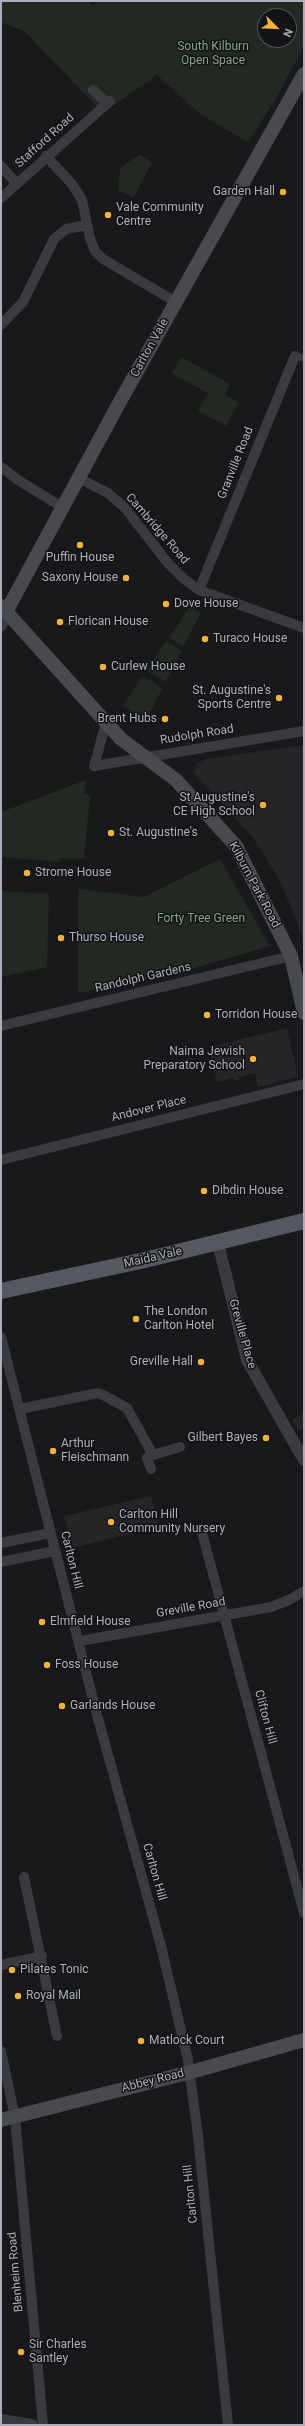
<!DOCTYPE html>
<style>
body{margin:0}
#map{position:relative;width:305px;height:2426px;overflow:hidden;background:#19191b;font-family:Roboto,sans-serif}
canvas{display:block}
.frame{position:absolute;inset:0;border:2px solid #abb0bb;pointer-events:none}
.north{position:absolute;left:257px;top:8px;width:40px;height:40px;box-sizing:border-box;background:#141416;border:1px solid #505258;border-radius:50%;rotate:114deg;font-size:11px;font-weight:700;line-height:16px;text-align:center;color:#abb0bb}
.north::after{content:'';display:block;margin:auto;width:14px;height:18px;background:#f2b33a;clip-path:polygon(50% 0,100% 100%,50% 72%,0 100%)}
</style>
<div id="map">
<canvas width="305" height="2426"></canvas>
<div class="frame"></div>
<div class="north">N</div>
</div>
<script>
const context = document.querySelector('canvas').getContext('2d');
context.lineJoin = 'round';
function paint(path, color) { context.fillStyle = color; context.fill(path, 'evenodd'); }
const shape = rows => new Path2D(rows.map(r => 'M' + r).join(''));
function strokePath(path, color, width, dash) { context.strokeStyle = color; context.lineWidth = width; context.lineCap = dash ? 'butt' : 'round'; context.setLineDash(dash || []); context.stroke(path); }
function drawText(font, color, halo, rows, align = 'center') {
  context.font = font + ' Roboto,sans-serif'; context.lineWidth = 3; context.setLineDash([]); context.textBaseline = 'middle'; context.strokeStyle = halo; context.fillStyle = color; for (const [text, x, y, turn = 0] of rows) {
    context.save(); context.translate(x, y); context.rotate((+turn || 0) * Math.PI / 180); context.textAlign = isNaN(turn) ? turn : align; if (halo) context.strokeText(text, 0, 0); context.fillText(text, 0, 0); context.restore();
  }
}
paint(shape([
 [304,745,304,944,296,919,279,879,253,838,193,772,197,763,206,759],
 [287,1028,298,1077,258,1087,255,1073,239,1077,240,1080,235,1081,234,1078,217,1082,209,1047],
 [151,1496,159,1527,72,1548,64,1516]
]), '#252528');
paint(shape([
 [1,1,90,1,92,5,100,1,304,1,304,46,277,97,248,142,201,115,157,75,103,113,24,31,1,22],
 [265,16,289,16,289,40,265,40],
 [139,155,152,162,134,197,118,190,120,168],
 [181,357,230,384,225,395,239,402,226,426,198,411,208,393,172,374],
 [190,606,201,613,183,647,169,638],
 [166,641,182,651,166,682,147,670],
 [142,676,149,681,151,679,162,689,145,722,123,705],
 [86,780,84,794,90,795,84,859,60,858,59,862,1,857,1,812],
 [220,859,270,946,174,974,78,993,78,889,144,897],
 [1,891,49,894,47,967,1,977],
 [304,1413,304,1428,299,1431,292,1420]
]), '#212922');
strokePath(shape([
 [295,356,304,358]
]), '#3a3b40', 7);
strokePath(shape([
 [93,90,107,103],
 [46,156,72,184,82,200,90,238,95,251,103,259,176,302],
 [1,166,17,184],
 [1,198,110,101],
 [1,325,23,302,54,239,66,229,87,225],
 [1,467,18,480,62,507],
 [78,478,108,493,125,508,167,562,184,579,199,590,304,628],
 [199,590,295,356],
 [106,723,94,766,304,731],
 [1,1026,291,956],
 [1,1160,304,1084],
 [1,1337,97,1715,161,1946,188,2060,198,2136,228,2425],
 [20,1409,98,1393,105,1396,127,1408,153,1455,147,1458,151,1469],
 [153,1455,180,1447],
 [201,1529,304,1913],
 [1,1543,50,1533],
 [1,1562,55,1551],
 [80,1641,271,1607,289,1600,304,1591],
 [24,1877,57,2036],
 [1,1965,42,1956],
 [1,2051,15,2117,43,2425]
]), '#3a3b40', 10);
strokePath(shape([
 [1,625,6,612],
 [218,1243,247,1360,304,1460],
 [1,2420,32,2425]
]), '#3a3b40', 12);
strokePath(shape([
 [1,606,121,739,176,780,236,846,291,956,304,1013],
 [6,612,117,407,304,74],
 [1,2120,191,2072,304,2040]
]), '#484a50', 14);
strokePath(shape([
 [1,1291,145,1260,304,1221]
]), '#56585f', 16);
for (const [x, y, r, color] of [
 [283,192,4,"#f2b33a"],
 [108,215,4,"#f2b33a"],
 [80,545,4,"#f2b33a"],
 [126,578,4,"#f2b33a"],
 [166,604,4,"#f2b33a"],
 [60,622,4,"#f2b33a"],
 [205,639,4,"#f2b33a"],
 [103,667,4,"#f2b33a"],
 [279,698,4,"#f2b33a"],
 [165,719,4,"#f2b33a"],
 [263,805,4,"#f2b33a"],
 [111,833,4,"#f2b33a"],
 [27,873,4,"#f2b33a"],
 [61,938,4,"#f2b33a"],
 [207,1015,4,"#f2b33a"],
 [253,1059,4,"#f2b33a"],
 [204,1191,4,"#f2b33a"],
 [136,1319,4,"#f2b33a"],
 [201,1362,4,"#f2b33a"],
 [266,1438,4,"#f2b33a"],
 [53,1451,4,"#f2b33a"],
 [111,1522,4,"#f2b33a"],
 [42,1622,4,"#f2b33a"],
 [47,1665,4,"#f2b33a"],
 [62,1706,4,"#f2b33a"],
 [12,1970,4,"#f2b33a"],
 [18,1996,4,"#f2b33a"],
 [141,2041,4,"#f2b33a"],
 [21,2352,4,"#f2b33a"]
]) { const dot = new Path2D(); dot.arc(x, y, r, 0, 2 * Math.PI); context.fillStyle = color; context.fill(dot); strokePath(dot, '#141416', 1.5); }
drawText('12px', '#83a585', '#141416', [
 ["South Kilburn",213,47],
 ["Open Space",213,61],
 ["Forty Tree Green",201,919]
]);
drawText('12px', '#abb0bb', '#141416', [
 ["Stafford Road",45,141,-42],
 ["Carlton Vale",150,348,-61],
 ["Granville Road",236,463,-68],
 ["Cambridge Road",157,529,49],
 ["Rudolph Road",197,735,-9],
 ["Kilburn Park Road",254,885,62],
 ["Randolph Gardens",143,978,-13],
 ["Andover Place",149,1109,-14],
 ["Maida Vale",153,1258,-13],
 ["Greville Place",242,1334,74],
 ["Carlton Hill",71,1560,76],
 ["Greville Road",191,1608,-10],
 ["Clifton Hill",265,1717,75],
 ["Carlton Hill",154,1872,74],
 ["Abbey Road",153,2081,-14],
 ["Carlton Hill",191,2194,-96],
 ["Blenheim Road",16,2272,-95]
]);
drawText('12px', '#abb0bb', '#141416', [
 ["Garden Hall",275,192,"right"],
 ["Vale Community",116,208],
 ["Centre",116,222],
 ["Puffin House",80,558,"center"],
 ["Saxony House",118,578,"right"],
 ["Dove House",174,604],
 ["Florican House",68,622],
 ["Turaco House",213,639],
 ["Curlew House",111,667],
 ["St. Augustine's",271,691,"right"],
 ["Sports Centre",271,705,"right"],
 ["Brent Hubs",157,719,"right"],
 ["St Augustine's",255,798,"right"],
 ["CE High School",255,812,"right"],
 ["St. Augustine's",119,833],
 ["Strome House",35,873],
 ["Thurso House",69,938],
 ["Torridon House",215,1015],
 ["Naima Jewish",245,1052,"right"],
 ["Preparatory School",245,1066,"right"],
 ["Dibdin House",212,1191],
 ["The London",144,1312],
 ["Carlton Hotel",144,1326],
 ["Greville Hall",193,1362,"right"],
 ["Gilbert Bayes",258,1438,"right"],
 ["Arthur",61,1444],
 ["Fleischmann",61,1458],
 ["Carlton Hill",119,1515],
 ["Community Nursery",119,1529],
 ["Elmfield House",50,1622],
 ["Foss House",55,1665],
 ["Garlands House",70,1706],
 ["Pilates Tonic",20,1970],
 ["Royal Mail",26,1996],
 ["Matlock Court",149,2041],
 ["Sir Charles",29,2345],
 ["Santley",29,2359]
], 'left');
</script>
